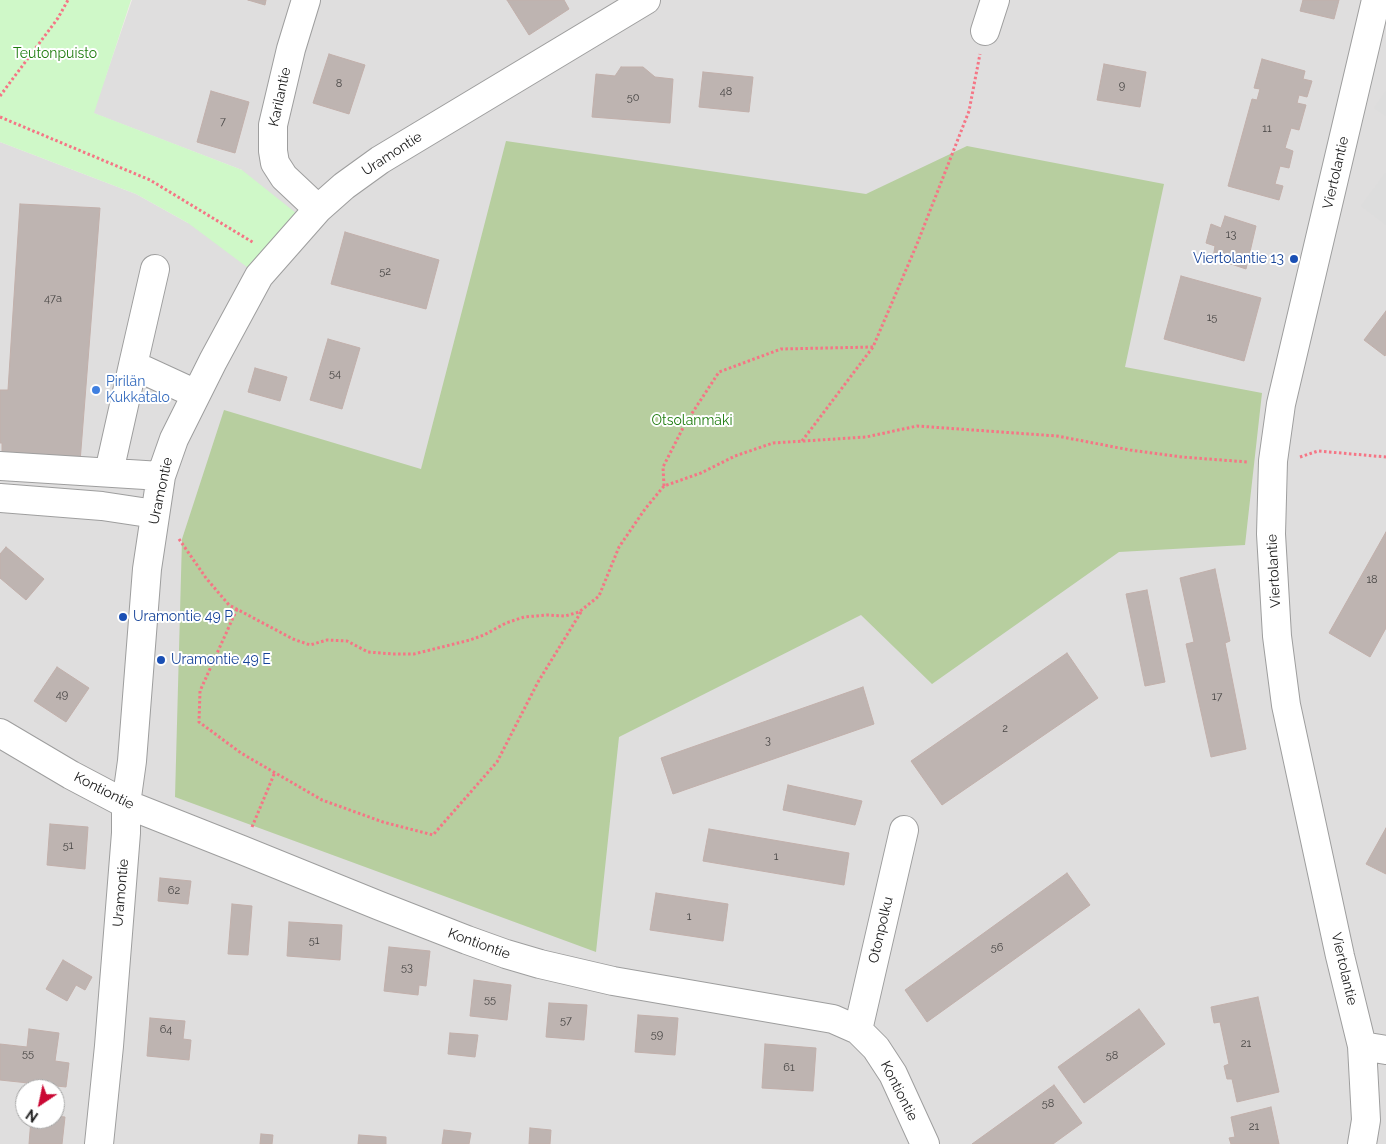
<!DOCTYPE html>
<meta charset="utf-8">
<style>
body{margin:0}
#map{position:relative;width:1386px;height:1144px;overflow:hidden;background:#f1ece8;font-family:Raleway,sans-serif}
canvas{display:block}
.north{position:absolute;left:15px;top:1079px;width:50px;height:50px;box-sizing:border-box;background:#fff;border:1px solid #a6a6a6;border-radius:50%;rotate:214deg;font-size:14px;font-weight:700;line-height:20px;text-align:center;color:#212121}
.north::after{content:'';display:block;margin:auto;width:18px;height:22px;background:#ca0834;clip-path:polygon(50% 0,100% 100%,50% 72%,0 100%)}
</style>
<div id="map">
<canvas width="1386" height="1144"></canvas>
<div class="north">N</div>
</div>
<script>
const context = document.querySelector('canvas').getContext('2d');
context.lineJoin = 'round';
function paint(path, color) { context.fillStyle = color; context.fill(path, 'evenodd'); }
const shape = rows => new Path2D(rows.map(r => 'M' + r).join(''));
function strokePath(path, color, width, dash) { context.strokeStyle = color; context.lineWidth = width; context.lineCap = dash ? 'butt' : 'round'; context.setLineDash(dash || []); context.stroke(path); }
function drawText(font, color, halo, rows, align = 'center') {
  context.font = font + ' Raleway,sans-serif'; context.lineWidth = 4; context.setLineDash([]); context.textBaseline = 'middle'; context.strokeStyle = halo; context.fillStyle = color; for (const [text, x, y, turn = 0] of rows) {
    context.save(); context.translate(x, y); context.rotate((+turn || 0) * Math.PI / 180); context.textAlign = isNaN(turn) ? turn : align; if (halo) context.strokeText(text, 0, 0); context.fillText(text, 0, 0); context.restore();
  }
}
paint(shape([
 [132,0,1386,0,1386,1144,0,1144,0,142,136,194,188,223,242,170,93,113],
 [25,1089,55,1089,55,1119,25,1119]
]), '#dfdede');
paint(shape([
 [506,141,866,194,967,146,1164,184,1125,367,1262,393,1245,545,1119,552,932,684,861,615,619,737,596,952,175,797,182,539,224,410,421,469]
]), '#b7ce9f');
paint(shape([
 [0,0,131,0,94,113,242,170,306,221,259,276,188,223,136,194,0,142]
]), '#cff8c8');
paint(shape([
 [1386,91,1386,116,1374,108],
 [1386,172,1386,225,1361,206]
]), '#ddd');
const building = shape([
 [248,0,266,0,265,5,248,0],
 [507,0,564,0,569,9,529,35,507,0],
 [1303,0,1339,0,1334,19,1300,11,1303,0],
 [329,54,365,65,349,114,313,103,329,54],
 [1262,59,1305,71,1303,79,1312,81,1307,97,1299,95,1297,103,1306,105,1299,130,1291,128,1285,148,1293,151,1289,168,1280,166,1275,184,1283,186,1279,200,1228,186,1252,99,1257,100,1260,89,1254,88,1262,59],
 [1104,64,1146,72,1140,107,1097,100,1104,64],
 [621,67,643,67,655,77,673,79,670,123,592,117,596,74,615,76,621,67],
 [703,72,753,77,749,112,699,107,703,72],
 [211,91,249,102,235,153,197,142,211,91],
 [20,204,100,208,80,462,2,454,2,443,0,443,0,390,8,390,20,204],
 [1225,216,1256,226,1246,269,1213,258,1215,246,1206,243,1211,224,1221,228,1225,216],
 [345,232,439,260,426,309,331,284,345,232],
 [1181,276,1261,298,1244,361,1164,339,1181,276],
 [1386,311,1386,354,1385,356,1364,340,1386,311],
 [328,339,360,348,342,409,310,400,328,339],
 [255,368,287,377,280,401,248,392,255,368],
 [1386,532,1386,628,1370,657,1329,633,1386,532],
 [6,547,44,579,26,600,0,578,0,554,6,547],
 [1215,569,1230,641,1225,643,1246,749,1211,757,1186,644,1194,642,1180,578,1215,569],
 [1147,590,1165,682,1145,686,1126,594,1147,590],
 [1067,653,1098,698,942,805,911,761,1067,653],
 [57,667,89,688,66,722,34,701,57,667],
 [863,687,874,724,673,794,661,758,863,687],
 [788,785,862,801,855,825,783,810,788,785],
 [50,824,88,827,85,869,47,865,50,824],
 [1386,828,1386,874,1366,864,1386,828],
 [709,829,849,853,844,885,703,861,709,829],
 [1067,873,1090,905,927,1022,905,990,1067,873],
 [160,878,191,881,188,904,158,901,160,878],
 [656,893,728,904,723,941,650,930,656,893],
 [232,904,252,906,248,955,228,954,232,904],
 [289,922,342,925,340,960,287,956,289,922],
 [389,947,430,951,426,986,419,985,418,995,384,991,389,947],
 [63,960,92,977,85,990,76,985,67,1001,46,989,63,960],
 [474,980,511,985,507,1020,470,1016,474,980],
 [1258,997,1279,1092,1237,1102,1232,1079,1227,1079,1224,1066,1229,1064,1220,1022,1214,1023,1211,1007,1258,997],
 [549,1003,587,1005,584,1040,546,1037,549,1003],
 [1139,1009,1165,1044,1084,1103,1058,1067,1139,1009],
 [638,1015,678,1018,675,1055,635,1052,638,1015],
 [150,1018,185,1021,183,1039,191,1040,189,1060,147,1056,150,1018],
 [29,1029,59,1033,55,1061,69,1063,66,1087,0,1080,0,1044,27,1047,29,1029],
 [450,1033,478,1035,475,1057,448,1054,450,1033],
 [765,1044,816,1048,813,1091,762,1088,765,1044],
 [1054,1085,1082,1123,1053,1144,972,1144,1054,1085],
 [1271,1107,1279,1144,1231,1144,1229,1138,1235,1137,1231,1117,1271,1107],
 [55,1116,65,1117,62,1144,29,1144,31,1119,55,1119,55,1116],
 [530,1128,551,1130,550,1144,529,1144,530,1128],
 [444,1130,471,1133,469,1144,442,1144,444,1130],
 [261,1134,273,1135,272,1144,260,1144,261,1134],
 [359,1135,386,1137,386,1144,358,1144,359,1135]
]);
paint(building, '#beb4b1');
strokePath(building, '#c2b0ab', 1);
const minor = shape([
 [306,0,291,49,273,125,273,151,275,163,284,177,318,209],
 [985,31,995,0],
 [133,365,155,269],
 [0,466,161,476],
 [109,472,133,365,196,394],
 [0,498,102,506,155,514],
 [0,733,71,775,126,804,242,850,380,906,467,940,506,954,540,964,613,981,833,1019,858,1030,876,1048,893,1074,925,1144],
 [858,1030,904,830],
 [1362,1046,1386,1050],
 [99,1144,109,1046,126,833,126,804,132,761,147,569,161,476,174,439,213,361,259,276,318,209,344,186,380,160,646,0],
 [1362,1144,1366,1120,1362,1046,1340,956,1286,705,1277,636,1271,534,1273,461,1281,404,1376,0]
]);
strokePath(minor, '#9e9e9e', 30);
strokePath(shape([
 [0,96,58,18,68,0],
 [0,117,150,180,254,243],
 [802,441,873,347,917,244,969,111,980,54],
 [1300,457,1318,451,1386,457],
 [664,486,663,467,685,424,719,372,781,349,873,347],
 [179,539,206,578,229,605,293,639,310,645,327,640,347,641,368,652,393,654,414,654,470,640,484,635,506,623,524,617,547,615,565,616,579,612,599,596,619,547,645,509,664,486,701,473,735,456,773,443,866,437,917,426,1057,436,1130,450,1182,457,1248,462],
 [237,609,200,691,199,722,241,753,322,800,383,822,433,835,497,762,538,682,581,612],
 [252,827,275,772]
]), '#f57585', 3, [2.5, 2.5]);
strokePath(minor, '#fff', 28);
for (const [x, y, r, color] of [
 [1294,259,5,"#1a4fb4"],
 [96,390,5,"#3f7fe0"],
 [123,617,5,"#1a4fb4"],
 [161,660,5,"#1a4fb4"]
]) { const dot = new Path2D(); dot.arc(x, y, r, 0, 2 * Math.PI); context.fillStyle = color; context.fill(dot); strokePath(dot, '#fff', 2); }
drawText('11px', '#484645', null, [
 ["8",339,84],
 ["9",1122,86],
 ["48",726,92],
 ["50",633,98],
 ["7",223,122],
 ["11",1267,129],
 ["13",1231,235],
 ["52",385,272],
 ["47a",53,299],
 ["15",1212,318],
 ["54",335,374],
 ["18",1372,580],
 ["49",62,695],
 ["17",1217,697],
 ["2",1005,729],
 ["3",768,741],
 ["51",68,846],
 ["1",776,857],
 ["62",174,891],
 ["1",689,917],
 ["51",314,941],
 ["56",997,948],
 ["53",407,968],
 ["55",490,1000],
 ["57",566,1021],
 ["64",166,1030],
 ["59",657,1035],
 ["21",1246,1044],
 ["55",28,1054],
 ["58",1112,1056],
 ["61",789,1068],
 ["58",1048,1104],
 ["21",1254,1127]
]);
drawText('14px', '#207d10', '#fff', [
 ["Teutonpuisto",55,54],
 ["Otsolanmäki",692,421]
]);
drawText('14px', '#212121', '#fff', [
 ["Karilantie",280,97,-78],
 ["Uramontie",392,154,-33],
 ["Viertolantie",1336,173,-77],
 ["Uramontie",161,491,-78],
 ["Viertolantie",1274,571,-93],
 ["Kontiontie",104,791,27],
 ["Uramontie",121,893,-85],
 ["Otonpolku",881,930,-77],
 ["Kontiontie",479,944,20],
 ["Viertolantie",1344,969,77],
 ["Kontiontie",899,1091,63]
]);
drawText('14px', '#164399', '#fff', [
 ["Viertolantie 13",1284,259,"right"],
 ["Uramontie 49 P",133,617],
 ["Uramontie 49 E",171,660]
], 'left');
drawText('14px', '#366cbe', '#fff', [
 ["Pirilän",106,382],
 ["Kukkatalo",106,398]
], 'left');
</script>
